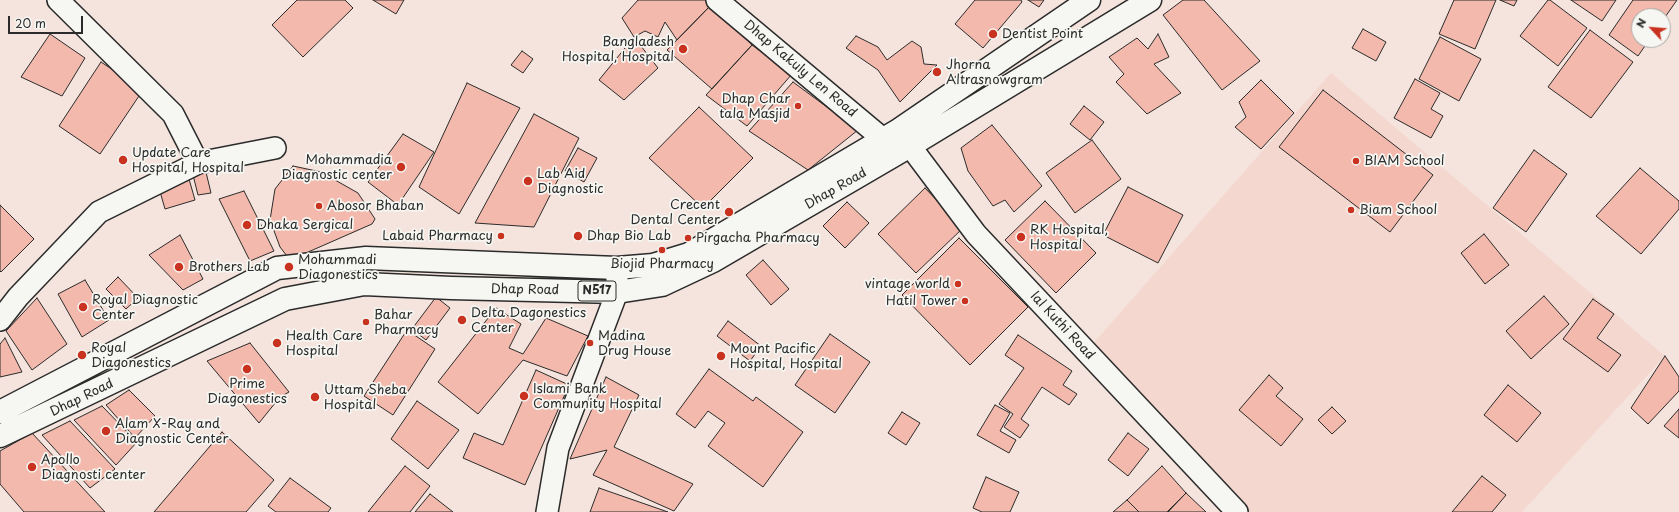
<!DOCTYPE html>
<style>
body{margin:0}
#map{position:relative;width:1679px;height:512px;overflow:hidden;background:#f5e4dd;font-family:"Playpen Sans",sans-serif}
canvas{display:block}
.north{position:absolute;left:1631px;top:8px;width:40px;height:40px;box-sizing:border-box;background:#f6f6f2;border:1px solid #a5a5a2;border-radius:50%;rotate:296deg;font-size:11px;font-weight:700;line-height:16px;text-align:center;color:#2b2b2b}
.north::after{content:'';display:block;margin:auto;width:14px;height:18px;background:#c8321e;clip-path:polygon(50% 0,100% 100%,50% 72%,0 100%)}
.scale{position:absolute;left:8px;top:16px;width:75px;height:18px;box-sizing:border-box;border:2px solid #2b2b2b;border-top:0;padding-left:5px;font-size:12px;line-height:14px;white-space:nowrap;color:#2b2b2b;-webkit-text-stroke:3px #f6f6f2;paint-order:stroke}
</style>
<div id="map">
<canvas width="1679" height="512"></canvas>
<div class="north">N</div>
<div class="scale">20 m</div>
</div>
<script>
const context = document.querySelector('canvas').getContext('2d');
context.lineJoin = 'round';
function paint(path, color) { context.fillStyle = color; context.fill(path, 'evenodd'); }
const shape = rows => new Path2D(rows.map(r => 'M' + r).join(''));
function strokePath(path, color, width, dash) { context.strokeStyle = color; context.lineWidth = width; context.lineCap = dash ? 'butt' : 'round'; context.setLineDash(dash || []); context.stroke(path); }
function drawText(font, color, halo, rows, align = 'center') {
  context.font = font + ' "Playpen Sans",sans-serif'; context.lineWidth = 3.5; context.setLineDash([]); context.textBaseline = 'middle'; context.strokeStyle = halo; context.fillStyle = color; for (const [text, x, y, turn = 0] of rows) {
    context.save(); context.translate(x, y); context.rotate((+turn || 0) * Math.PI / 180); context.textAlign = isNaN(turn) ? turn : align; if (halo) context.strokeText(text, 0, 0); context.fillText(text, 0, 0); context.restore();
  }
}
paint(shape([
 [1331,73,1665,356,1522,512,1240,512,1090,347]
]), '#f4d7ce');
const building = shape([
 [297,0,345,0,353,8,303,57,272,25,297,0],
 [373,0,404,0,396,14,373,0],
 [638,0,705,0,711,5,677,40,665,22,658,37,645,31,634,37,622,18,638,0],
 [975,0,1021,0,1022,2,983,48,955,24,975,0],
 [1028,0,1044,0,1039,7,1028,0],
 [1183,0,1204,0,1260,61,1222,90,1163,15,1183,0],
 [1454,0,1496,0,1475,49,1439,34,1454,0],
 [1500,0,1517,0,1514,6,1500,0],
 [1548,0,1550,0,1587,28,1558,66,1520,36,1548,0],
 [1571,0,1616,0,1602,21,1571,0],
 [1633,0,1677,0,1663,20,1663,16,1639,16,1639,40,1649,40,1638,56,1609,35,1633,0],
 [711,5,752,45,712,89,667,50,711,5],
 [1363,29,1386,42,1376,61,1352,48,1363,29],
 [1590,30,1633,62,1591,118,1548,87,1590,30],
 [50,34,85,58,62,96,21,77,50,34],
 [1158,34,1169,57,1154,64,1181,93,1147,114,1116,82,1124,74,1109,57,1137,38,1148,49,1158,34],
 [856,36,878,47,887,60,912,41,921,47,924,64,937,65,900,102,878,70,846,48,856,36],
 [634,37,658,68,624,100,599,80,634,37],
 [1440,37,1481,59,1459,101,1419,79,1440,37],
 [752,45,792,74,747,126,706,95,752,45],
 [522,51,533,59,523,73,511,65,522,51],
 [101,62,143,90,100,154,59,126,101,62],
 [1415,79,1440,93,1431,109,1443,116,1431,138,1394,118,1415,79],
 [1261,80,1294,113,1261,149,1235,127,1246,117,1239,102,1261,80],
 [793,82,858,130,808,170,749,131,793,82],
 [467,83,520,108,459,214,419,187,467,83],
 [1323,90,1433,175,1390,232,1279,147,1323,90],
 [1084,106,1104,122,1090,140,1070,124,1084,106],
 [699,107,753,158,703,208,649,158,699,107],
 [534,114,579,138,534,227,475,223,534,114],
 [992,125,1042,186,1014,212,1005,200,993,206,968,171,961,148,992,125],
 [403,134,434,152,398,205,368,182,403,134],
 [1092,140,1121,179,1075,213,1046,173,1092,140],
 [578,148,597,158,584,182,565,171,578,148],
 [1534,150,1567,174,1526,232,1493,208,1534,150],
 [293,166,321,172,358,193,375,219,372,224,290,260,280,247,270,220,275,189,293,166],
 [205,168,211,193,198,195,192,171,205,168],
 [1640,168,1679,201,1679,209,1641,254,1596,216,1640,168],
 [189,179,195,200,165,209,159,188,189,179],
 [1128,187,1183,215,1158,263,1103,235,1128,187],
 [925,188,963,228,916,273,878,234,925,188],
 [244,191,274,251,250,261,219,199,244,191],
 [1045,201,1096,253,1056,293,1005,240,1045,201],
 [847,202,869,223,845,248,823,226,847,202],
 [0,205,34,239,1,272,0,271,0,205],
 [1484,234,1509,265,1485,284,1461,253,1484,234],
 [180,235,203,279,183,290,149,255,180,235],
 [959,238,1028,307,970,365,902,295,959,238],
 [763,260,789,289,771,305,746,275,763,260],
 [118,277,138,298,126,309,106,289,118,277],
 [85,280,109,320,82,337,58,294,85,280],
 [1544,296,1569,324,1531,359,1506,331,1544,296],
 [436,297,450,308,426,340,412,329,436,297],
 [37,298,67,344,32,370,6,331,37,298],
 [1593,299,1614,314,1597,338,1621,355,1608,372,1563,339,1593,299],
 [496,308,521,324,509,348,523,354,546,318,588,336,567,376,523,360,478,414,438,382,496,308],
 [728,321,761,346,750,361,717,336,728,321],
 [407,330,435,349,393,415,364,396,407,330],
 [830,334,870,362,835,413,795,385,830,334],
 [1018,335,1072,371,1063,385,1077,394,1069,405,1042,387,1021,419,1029,425,1020,438,1004,427,1013,414,999,404,1024,368,1005,355,1018,335],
 [5,338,22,372,0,377,0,344,5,338],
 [250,343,289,392,280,397,259,423,207,361,250,343],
 [1665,356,1679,377,1679,391,1648,424,1631,408,1665,356],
 [709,369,753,401,756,397,803,432,763,487,708,446,725,423,708,411,695,428,676,414,709,369],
 [536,370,569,385,525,485,463,458,474,433,503,445,536,370],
 [1269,375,1283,388,1276,396,1303,419,1281,446,1239,410,1269,375],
 [606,377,639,395,614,447,693,484,674,511,593,475,607,450,570,459,606,377],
 [1508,385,1541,413,1517,442,1484,415,1508,385],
 [129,390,155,416,135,438,106,405,129,390],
 [417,401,459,430,428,469,391,439,417,401],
 [995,405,1010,413,1000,431,1016,440,1009,453,977,435,995,405],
 [102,406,137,442,116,465,74,420,102,406],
 [1332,407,1346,421,1332,434,1318,420,1332,407],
 [1679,409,1679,438,1664,426,1679,409],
 [902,412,920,423,906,445,888,433,902,412],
 [70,421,115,469,90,488,42,435,70,421],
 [222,432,274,480,246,512,154,512,222,432],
 [32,433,105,512,24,512,0,484,0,451,32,433],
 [1128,433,1149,449,1128,476,1108,460,1128,433],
 [405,466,430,486,410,512,368,512,405,466],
 [1162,466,1186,493,1167,512,1139,512,1127,500,1162,466],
 [1482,476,1506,495,1492,512,1452,512,1482,476],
 [986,477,1019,492,1010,512,982,512,973,508,986,477],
 [290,478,331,508,328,512,276,512,268,506,290,478],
 [599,488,668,512,590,512,599,488],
 [1186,493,1206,512,1168,512,1186,493],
 [430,494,453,512,415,512,430,494],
 [1127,500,1139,512,1113,512,1127,500]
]);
paint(building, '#f3b9ac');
strokePath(building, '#2b2b2b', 1);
const street = shape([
 [58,0,173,114,198,163],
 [717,0,883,139],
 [899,133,910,146,976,234,1237,512],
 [0,320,18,297,99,212,198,163,275,148],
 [547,512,558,448,617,292,617,268]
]);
const highway = shape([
 [0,412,277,268,366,258,617,268,653,265,689,254,897,131,1089,0],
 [0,436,285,299,364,284,451,288,617,292,662,285,713,261,910,146,1150,0]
]);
strokePath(street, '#2b2b2b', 24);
strokePath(highway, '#2b2b2b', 25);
strokePath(street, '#f6f6f2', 21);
strokePath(highway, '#f6f6f2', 22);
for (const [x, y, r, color] of [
 [993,34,5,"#c8321e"],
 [683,49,5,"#c8321e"],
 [937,72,5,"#c8321e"],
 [798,106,4,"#c8321e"],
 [123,160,5,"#c8321e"],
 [1356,161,4,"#c8321e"],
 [401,167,5,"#c8321e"],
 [528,181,5,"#c8321e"],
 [319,206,4,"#c8321e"],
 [1351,210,4,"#c8321e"],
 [729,212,5,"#c8321e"],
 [247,225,5,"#c8321e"],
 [501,236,4,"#c8321e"],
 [578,236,5,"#c8321e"],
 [1021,237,5,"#c8321e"],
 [688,238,4,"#c8321e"],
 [662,250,4,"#c8321e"],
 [179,267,5,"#c8321e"],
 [289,267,5,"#c8321e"],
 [958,284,4,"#c8321e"],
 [965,301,4,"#c8321e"],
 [83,307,5,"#c8321e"],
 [462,320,5,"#c8321e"],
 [366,322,4,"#c8321e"],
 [277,343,5,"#c8321e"],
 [590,343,4,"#c8321e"],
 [82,355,5,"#c8321e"],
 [721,356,5,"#c8321e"],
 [247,369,5,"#c8321e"],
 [524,396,5,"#c8321e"],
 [315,397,5,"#c8321e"],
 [106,431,5,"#c8321e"],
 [32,467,5,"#c8321e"]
]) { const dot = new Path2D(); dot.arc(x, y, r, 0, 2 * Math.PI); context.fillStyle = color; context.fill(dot); strokePath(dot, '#f6f6f2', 1.5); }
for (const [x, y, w] of [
 [597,291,38]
]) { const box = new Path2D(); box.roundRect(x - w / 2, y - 10, w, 20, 3); context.fillStyle = '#f6f6f2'; context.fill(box); strokePath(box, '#2b2b2b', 1); }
drawText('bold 12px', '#2b2b2b', null, [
 ["N517",597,291]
]);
drawText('13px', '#2b2b2b', '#f6f6f2', [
 ["Dentist Point",1002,34],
 ["Bangladesh",674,42,"right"],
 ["Hospital, Hospital",674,57,"right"],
 ["Jhorna",946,65],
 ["Altrasnowgram",946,80],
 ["Dhap Char",790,99,"right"],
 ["tala Masjid",790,114,"right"],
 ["Update Care",132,153],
 ["Hospital, Hospital",132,168],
 ["Mohammadia",392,160,"right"],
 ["Diagnostic center",392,175,"right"],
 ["BIAM School",1364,161],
 ["Lab Aid",537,174],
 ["Diagnostic",537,189],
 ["Crecent",720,205,"right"],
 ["Dental Center",720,220,"right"],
 ["Abosor Bhaban",327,206],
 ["Biam School",1359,210],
 ["Dhaka Sergical",256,225],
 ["RK Hospital,",1030,230],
 ["Hospital",1030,245],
 ["Labaid Pharmacy",493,236,"right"],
 ["Dhap Bio Lab",587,236],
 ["Pirgacha Pharmacy",696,238],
 ["Mohammadi",298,260],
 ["Diagonestics",298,275],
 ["Biojid Pharmacy",662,264,"center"],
 ["Brothers Lab",188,267],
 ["vintage world",950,284,"right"],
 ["Royal Diagnostic",92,300],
 ["Center",92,315],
 ["Hatil Tower",957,301,"right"],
 ["Delta Dagonestics",471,313],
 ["Center",471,328],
 ["Bahar",374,315],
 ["Pharmacy",374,330],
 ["Health Care",286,336],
 ["Hospital",286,351],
 ["Madina",598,336],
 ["Drug House",598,351],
 ["Royal",91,348],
 ["Diagonestics",91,363],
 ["Mount Pacific",730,349],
 ["Hospital, Hospital",730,364],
 ["Prime",247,384,"center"],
 ["Diagonestics",247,399,"center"],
 ["Islami Bank",533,389],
 ["Community Hospital",533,404],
 ["Uttam Sheba",324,390],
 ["Hospital",324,405],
 ["Alam X-Ray and",115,424],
 ["Diagnostic Center",115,439],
 ["Apollo",41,460],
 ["Diagnosti center",41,475]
], 'left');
drawText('13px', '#2b2b2b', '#f6f6f2', [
 ["Dhap Kakuly Len Road",800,69,40],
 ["Dhap Road",836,189,-30],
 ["Dhap Road",525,290,1],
 ["lal Kuthi Road",1062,326,47],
 ["Dhap Road",82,398,-26]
]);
</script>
